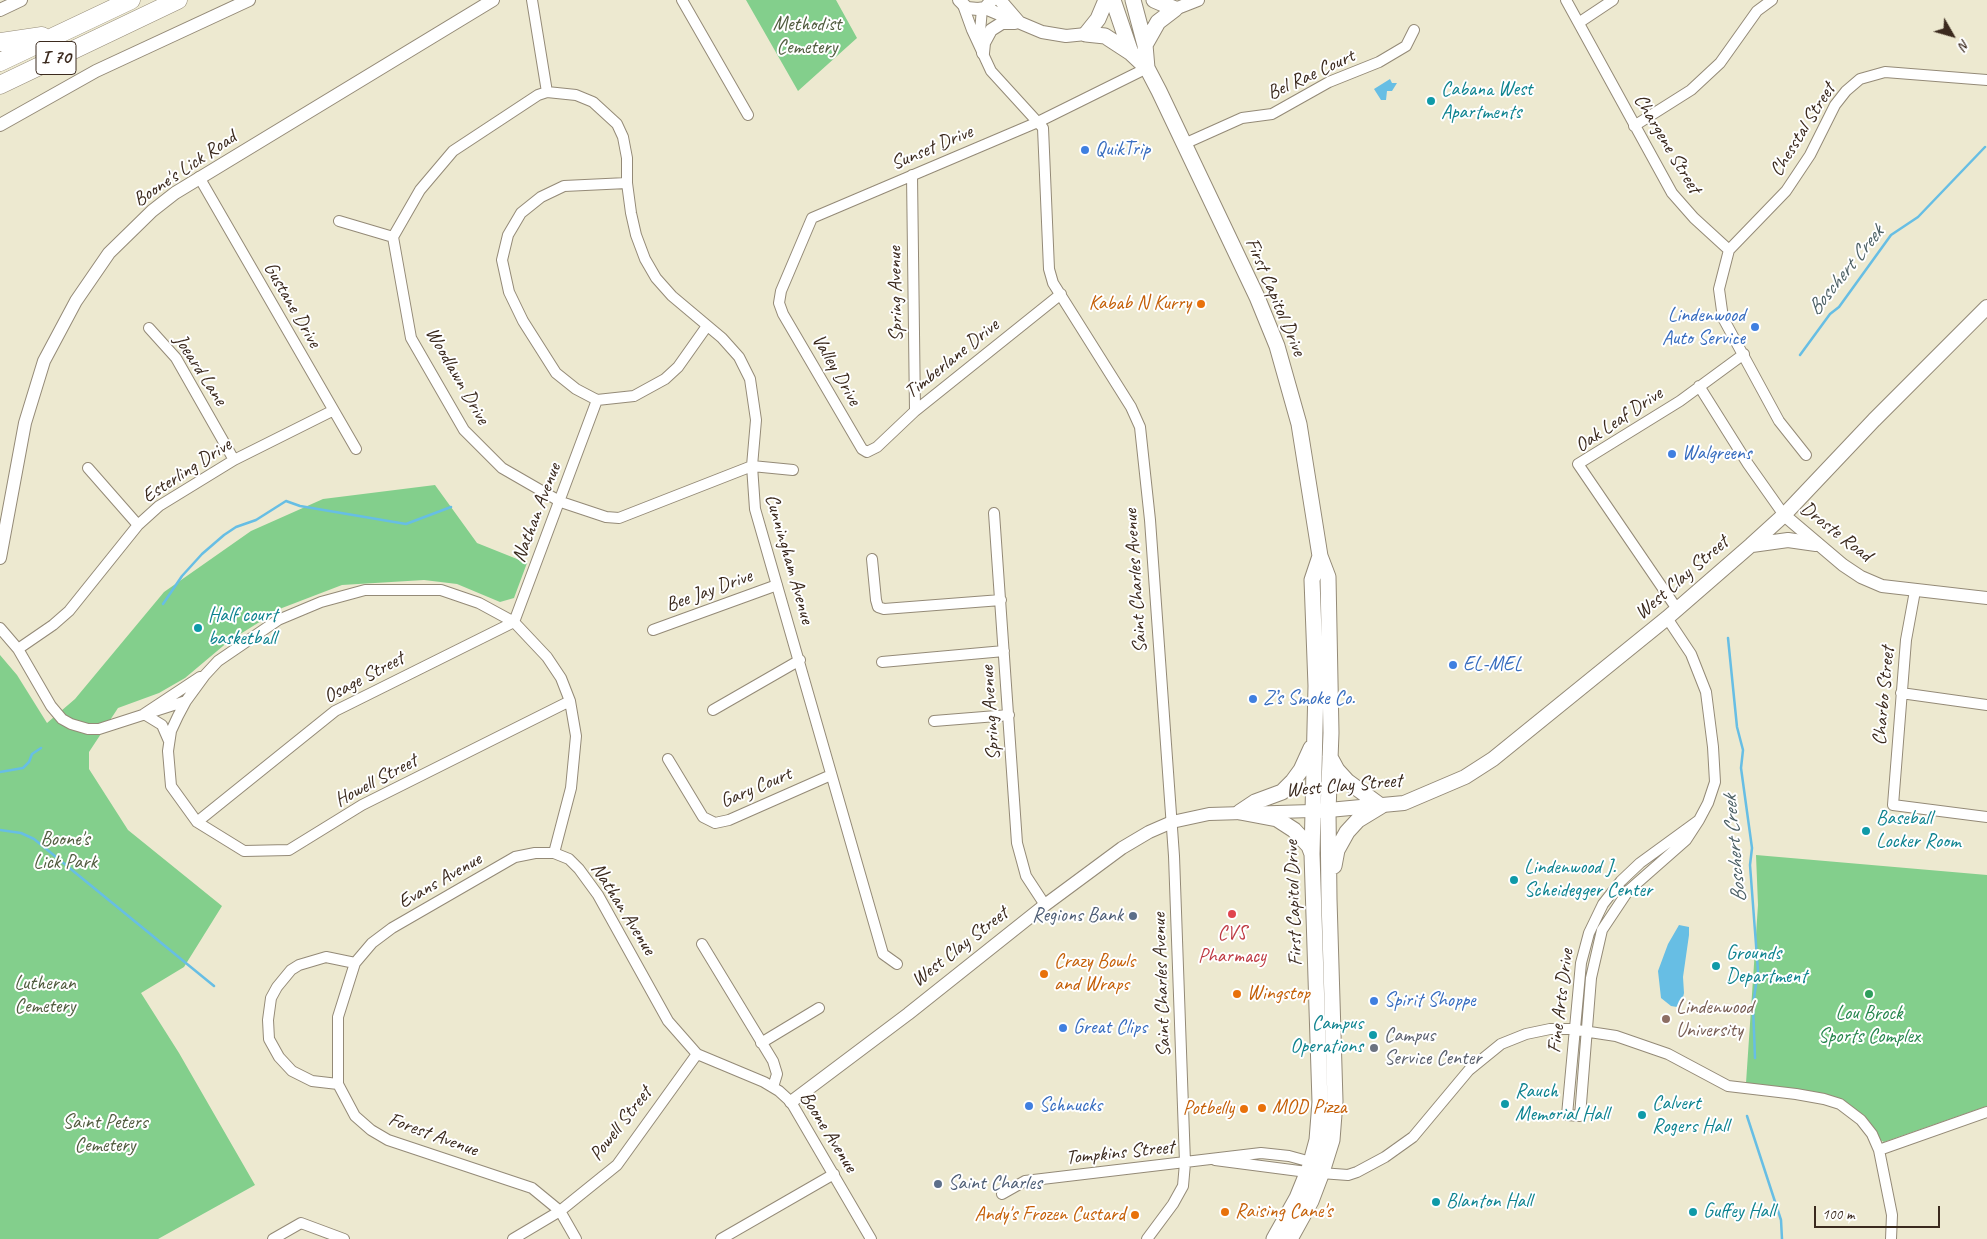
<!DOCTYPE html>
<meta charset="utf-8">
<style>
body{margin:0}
#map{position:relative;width:1987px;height:1239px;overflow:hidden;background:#ede9d0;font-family:Caveat,sans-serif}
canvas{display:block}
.north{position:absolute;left:1927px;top:10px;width:50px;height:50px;-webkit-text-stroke:4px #fff;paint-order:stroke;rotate:128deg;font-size:14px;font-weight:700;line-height:20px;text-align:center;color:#3b2a1e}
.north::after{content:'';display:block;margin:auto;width:18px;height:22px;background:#3b2a1e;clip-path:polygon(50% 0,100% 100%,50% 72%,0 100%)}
.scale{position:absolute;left:1814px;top:1206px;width:126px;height:22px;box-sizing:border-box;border:2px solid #3b2a1e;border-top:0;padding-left:6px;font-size:15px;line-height:18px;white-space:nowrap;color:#3b2a1e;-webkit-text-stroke:4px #fff;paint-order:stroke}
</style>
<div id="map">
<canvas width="1987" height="1239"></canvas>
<div class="north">N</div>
<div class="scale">100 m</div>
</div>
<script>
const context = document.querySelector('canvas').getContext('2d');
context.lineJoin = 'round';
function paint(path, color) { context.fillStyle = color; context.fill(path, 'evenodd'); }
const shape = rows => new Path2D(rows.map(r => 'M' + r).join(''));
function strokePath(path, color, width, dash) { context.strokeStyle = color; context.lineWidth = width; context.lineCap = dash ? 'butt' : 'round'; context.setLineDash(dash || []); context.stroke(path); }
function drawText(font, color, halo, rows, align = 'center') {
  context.font = font + ' Caveat,sans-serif'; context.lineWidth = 4; context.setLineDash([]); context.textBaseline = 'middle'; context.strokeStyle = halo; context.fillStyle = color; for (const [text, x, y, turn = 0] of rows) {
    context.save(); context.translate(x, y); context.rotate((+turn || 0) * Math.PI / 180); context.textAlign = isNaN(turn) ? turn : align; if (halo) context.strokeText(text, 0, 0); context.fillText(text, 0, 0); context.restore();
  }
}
paint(shape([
 [746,0,836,0,857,38,798,91],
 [435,485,477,543,527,563,514,598,500,602,457,584,424,580,342,585,282,608,229,641,185,678,159,693,118,708,89,752,89,769,128,830,222,906,184,967,141,993,179,1053,255,1185,158,1239,0,1239,0,655,17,675,47,723,75,699,164,592,251,531,323,499],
 [1756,855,1987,875,1987,1106,1884,1142,1880,1140,1860,1114,1849,1104,1833,1097,1746,1083,1758,905]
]), '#83cf8c');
paint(shape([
 [1390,79,1392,83,1397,83,1392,91,1387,91,1386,100,1381,100,1374,89],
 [1679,925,1689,927,1689,935,1683,977,1684,993,1682,1002,1677,1007,1671,1006,1661,998,1658,971,1668,944]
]), '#67bee4');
strokePath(shape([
 [1800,355,1830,314,1839,307,1891,235,1918,217,1985,147],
 [163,604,182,576,202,554,224,535,236,527,256,520,286,501,300,506,406,524,451,507],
 [1728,638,1737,727,1743,750,1741,768,1752,848,1750,865,1758,971,1753,1005,1755,1058],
 [0,772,23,768,29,762,32,754,41,748],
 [0,830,21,833,34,839,214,986],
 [1747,1116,1781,1220,1782,1239]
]), '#67bee4', 2.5);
const minor = shape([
 [532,0,547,92,576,95,593,102,617,124,623,137,627,158,627,183,631,213,636,235,645,259,656,278,672,296,722,338,739,357,750,379,756,420,752,466,755,509,883,954,897,964],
 [682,0,748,115],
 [1566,0,1672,193,1694,218,1729,250,1719,289,1723,318,1779,421,1806,455],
 [963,5,972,30,991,71,1043,128,1049,269,1053,283,1131,407,1140,427,1150,520,1174,856,1185,1163,1183,1186,1173,1204,1147,1239],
 [1580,22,1613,0],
 [979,43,982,9],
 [547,92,538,95,453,151,420,190,393,237,411,338,464,430,502,468,561,502,606,517,619,518,752,466,793,470],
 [1634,126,1691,90,1720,63,1757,11,1772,0],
 [1184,144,1242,118,1272,114,1329,82,1379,62,1406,46,1414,30],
 [912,175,915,411],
 [199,177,356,449],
 [627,183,564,186,541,197,521,213,508,235,502,260,509,292,523,321,556,373,576,389,597,400,634,396,665,379,678,367,707,326],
 [339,221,393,237],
 [1729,250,1786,191,1810,155,1835,105,1846,91,1860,79,1885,72,1987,80],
 [1061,294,915,411,877,447,867,452,862,449,783,314,779,303,781,291,812,218,1038,122,1147,68],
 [149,328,176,358,234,460],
 [1699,386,1748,464,1784,515],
 [88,468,138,525],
 [994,513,1017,843,1026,876,1045,905],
 [872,559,876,600,878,607,884,609,1001,600],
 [1915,591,1906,640,1893,805,1987,817],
 [1677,609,1578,464,1680,401,1744,354],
 [1667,618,1691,654,1706,692,1713,747,1715,782,1708,803,1699,820,1686,840,1628,891,1602,930,1591,978,1580,1116,1567,1115,1581,963,1589,933,1603,904,1621,881,1640,863,1699,820],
 [514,622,597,400],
 [0,628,18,649,51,706,62,719,71,724,88,729,99,729,186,701],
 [653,630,777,585],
 [18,649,53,625,69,611,138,525,159,506,234,460,332,411],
 [882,662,1004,651],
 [1901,693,1987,705],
 [713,710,800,660],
 [934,721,1009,715],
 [169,741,162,725,144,714,200,677],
 [668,759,703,817,715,823,729,820,831,775],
 [197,822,335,711,514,622],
 [554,853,571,788,576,736,570,701,561,678,547,657,514,622,479,603,441,590,365,590,321,602,278,620,218,661,205,675,186,701,178,716,171,731,168,751,171,786,197,822,244,851,289,850,362,805,570,701],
 [702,944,773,1061,777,1074,773,1087],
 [761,1043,819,1008],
 [338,1084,312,1081,292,1071,279,1057,269,1039,268,1020,271,998,277,987,291,970,299,965,326,957,355,963],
 [1879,1150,1987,1112],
 [1215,1160,1307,1172,1348,1175,1357,1172,1385,1157,1413,1137,1469,1070,1501,1044,1526,1034,1550,1029,1570,1029,1616,1036,1668,1054,1728,1086,1796,1094,1824,1099,1840,1104,1861,1120,1872,1134,1879,1150,1892,1215,1891,1239],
 [1002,1194,1025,1181,1261,1153,1289,1156,1311,1162,1316,1166],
 [273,1239,301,1223,344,1239],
 [513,1239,560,1211,617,1165,697,1054],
 [576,1239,560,1211,532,1188,388,1140,371,1130,355,1116,338,1084,338,1017,355,963,372,943,392,928,515,857,535,853,554,853,569,859,579,869,598,895,668,1021,697,1054,764,1082,779,1091,791,1102,871,1239],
 [721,1239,834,1174]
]);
const tertiary = shape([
 [959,0,967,8,978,9,985,8,992,0],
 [1000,0,1019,22],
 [985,8,1042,32,1066,36,1086,34],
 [1175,9,1198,0],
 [0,10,21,0],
 [983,53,984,43,991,30,1002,23,1015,23],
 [0,125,96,71,249,0],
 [1784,515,1843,565,1861,577,1882,586,1987,598],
 [0,558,25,423,44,361,76,301,109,253,152,211,175,193,493,0],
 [791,1102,908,1014,1045,905,1122,848,1149,832,1172,822,1209,814,1312,811]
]);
const secondary = shape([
 [1752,545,1788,540,1816,544],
 [1318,811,1404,803,1465,777,1493,759,1667,618,1751,545,1784,515,1874,420,1987,307]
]);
const primary = shape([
 [1113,0,1131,53,1147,68,1159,91,1257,297,1277,346,1299,424,1320,556,1328,577,1331,733,1328,811,1329,899,1335,1101,1332,1140,1322,1172,1311,1201,1290,1239],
 [1133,0,1145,45,1147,68],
 [1154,0,1175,9],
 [1086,34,1105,36,1131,53],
 [1086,34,1098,19,1106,0],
 [1145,45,1158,22,1175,9],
 [1330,757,1337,770,1347,781,1381,806,1358,820,1347,832,1337,850,1334,866],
 [1240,812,1255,802,1282,792,1293,781,1301,770,1311,748],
 [1240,812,1277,819,1294,830,1309,846,1312,854],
 [1274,1239,1297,1198,1310,1166,1317,1140,1320,1102,1312,854,1316,686,1312,580,1320,556]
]);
const motorway = shape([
 [0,42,42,36],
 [0,62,131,0],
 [0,85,178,0]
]);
strokePath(minor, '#948a77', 12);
strokePath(tertiary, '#948a77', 14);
strokePath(secondary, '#948a77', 16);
strokePath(primary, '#948a77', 17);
strokePath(motorway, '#948a77', 19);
strokePath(minor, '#fff', 10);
strokePath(tertiary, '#fff', 12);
strokePath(secondary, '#fff', 14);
strokePath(primary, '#fff', 15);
strokePath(motorway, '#fff', 18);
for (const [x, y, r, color] of [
 [1431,101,5,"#0f9aa8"],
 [1085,150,5,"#3f7fe0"],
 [1201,304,5,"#e8710a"],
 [1755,327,5,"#3f7fe0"],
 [1672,454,5,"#3f7fe0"],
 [198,628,5,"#0f9aa8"],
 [1453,665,5,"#3f7fe0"],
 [1253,699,5,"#3f7fe0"],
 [1866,831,5,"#0f9aa8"],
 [1514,880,5,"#0f9aa8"],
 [1232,914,5,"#e0444e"],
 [1133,916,5,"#5c6f8a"],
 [1716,966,5,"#0f9aa8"],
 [1044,974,5,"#e8710a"],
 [1237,994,5,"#e8710a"],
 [1869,994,5,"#2e9e5b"],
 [1374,1001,5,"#3f7fe0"],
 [1666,1019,5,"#8d6e63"],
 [1063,1028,5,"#3f7fe0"],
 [1373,1035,5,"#0f9aa8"],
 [1374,1048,5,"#6b7280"],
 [1505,1104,5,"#0f9aa8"],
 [1029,1106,5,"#3f7fe0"],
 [1262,1108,5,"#e8710a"],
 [1244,1109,5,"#e8710a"],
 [1642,1115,5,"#0f9aa8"],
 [938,1184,5,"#5c6f8a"],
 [1436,1202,5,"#0f9aa8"],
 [1225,1212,5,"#e8710a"],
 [1693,1212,5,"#0f9aa8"],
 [1135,1215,5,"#e8710a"]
]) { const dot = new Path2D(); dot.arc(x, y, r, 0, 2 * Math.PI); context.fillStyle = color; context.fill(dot); strokePath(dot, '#fff', 2); }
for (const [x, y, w] of [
 [56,58,40]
]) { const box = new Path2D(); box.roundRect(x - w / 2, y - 16.5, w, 33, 4); context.fillStyle = '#fff'; context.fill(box); strokePath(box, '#3b2a1e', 1); }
drawText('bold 19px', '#3b2a1e', null, [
 ["I 70",56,58]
]);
drawText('20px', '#515c3f', '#fff', [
 ["Methodist",807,25],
 ["Cemetery",807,48],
 ["Boone's",65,840],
 ["Lick Park",65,863],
 ["Lutheran",45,984],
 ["Cemetery",45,1007],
 ["Saint Peters",105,1123],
 ["Cemetery",105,1146]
]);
drawText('20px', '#3b2a1e', '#fff', [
 ["Bel Rae Court",1311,75,-25],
 ["Chesstal Street",1803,130,-58],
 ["Chargene Street",1667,144,59],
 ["Sunset Drive",932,148,-23],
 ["Boone's Lick Road",185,169,-34],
 ["Spring Avenue",896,294,-91],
 ["First Capitol Drive",1275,297,67],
 ["Gustane Drive",292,305,60],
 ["Timberlane Drive",952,359,-39],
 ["Joeard Lane",200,370,57],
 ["Valley Drive",836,370,60],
 ["Woodlawn Drive",457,376,60],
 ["Oak Leaf Drive",1619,420,-34],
 ["Esterling Drive",187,471,-33],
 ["Nathan Avenue",537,513,-69],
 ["Droste Road",1836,532,38],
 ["Cunningham Avenue",789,559,74],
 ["West Clay Street",1682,578,-41],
 ["Saint Charles Avenue",1136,581,-94],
 ["Bee Jay Drive",709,591,-20],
 ["Osage Street",364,678,-28],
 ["Charbo Street",1884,696,-85],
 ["Spring Avenue",991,713,-94],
 ["Howell Street",376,781,-28],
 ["West Clay Street",1344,786,-5],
 ["Gary Court",756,788,-23],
 ["Evans Avenue",440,881,-30],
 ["First Capitol Drive",1294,903,-92],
 ["Nathan Avenue",623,909,58],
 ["West Clay Street",960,947,-38],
 ["Saint Charles Avenue",1162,985,-92],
 ["Fine Arts Drive",1561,1001,-83],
 ["Powell Street",621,1124,-52],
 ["Boone Avenue",828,1132,58],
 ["Forest Avenue",433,1135,20],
 ["Tompkins Street",1120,1153,-6]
]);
drawText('20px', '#0d838f', '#fff', [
 ["Cabana West",1441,90],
 ["Apartments",1441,113],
 ["Half court",208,616],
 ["basketball",208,639],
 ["Baseball",1876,819],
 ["Locker Room",1876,842],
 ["Lindenwood J.",1524,868],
 ["Scheidegger Center",1524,891],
 ["Grounds",1726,954],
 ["Department",1726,977],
 ["Campus",1363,1024,"right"],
 ["Operations",1363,1047,"right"],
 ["Rauch",1515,1092],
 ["Memorial Hall",1515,1115],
 ["Calvert",1652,1104],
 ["Rogers Hall",1652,1127],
 ["Blanton Hall",1446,1202],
 ["Guffey Hall",1703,1212]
], 'left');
drawText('20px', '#366cbe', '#fff', [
 ["QuikTrip",1095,150],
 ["Lindenwood",1745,316,"right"],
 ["Auto Service",1745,339,"right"],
 ["Walgreens",1682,454],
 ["EL-MEL",1463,665],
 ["Z’s Smoke Co.",1263,699],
 ["Spirit Shoppe",1384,1001],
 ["Great Clips",1073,1028],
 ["Schnucks",1039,1106]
], 'left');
drawText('20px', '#c56008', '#fff', [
 ["Kabab N Kurry",1191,304,"right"],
 ["Crazy Bowls",1054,962],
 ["and Wraps",1054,985],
 ["Wingstop",1247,994],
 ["MOD Pizza",1272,1108],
 ["Potbelly",1234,1109,"right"],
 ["Raising Cane's",1235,1212],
 ["Andy's Frozen Custard",1125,1215,"right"]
], 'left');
drawText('20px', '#4e5e75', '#fff', [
 ["Regions Bank",1123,916],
 ["Saint Charles",948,1184,"left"]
], 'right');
drawText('20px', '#be3a42', '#fff', [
 ["CVS",1232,934],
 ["Pharmacy",1232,957]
]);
drawText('20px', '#785e54', '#fff', [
 ["Lindenwood",1676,1008],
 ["University",1676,1031]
], 'left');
drawText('20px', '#27864d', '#fff', [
 ["Lou Brock",1869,1014],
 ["Sports Complex",1869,1037]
]);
drawText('20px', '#5b616d', '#fff', [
 ["Campus",1384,1036],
 ["Service Center",1384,1059]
], 'left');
drawText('italic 21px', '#4a5e63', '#fff', [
 ["Boschert Creek",1846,271,-51],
 ["Boschert Creek",1735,849,-95]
]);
</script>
